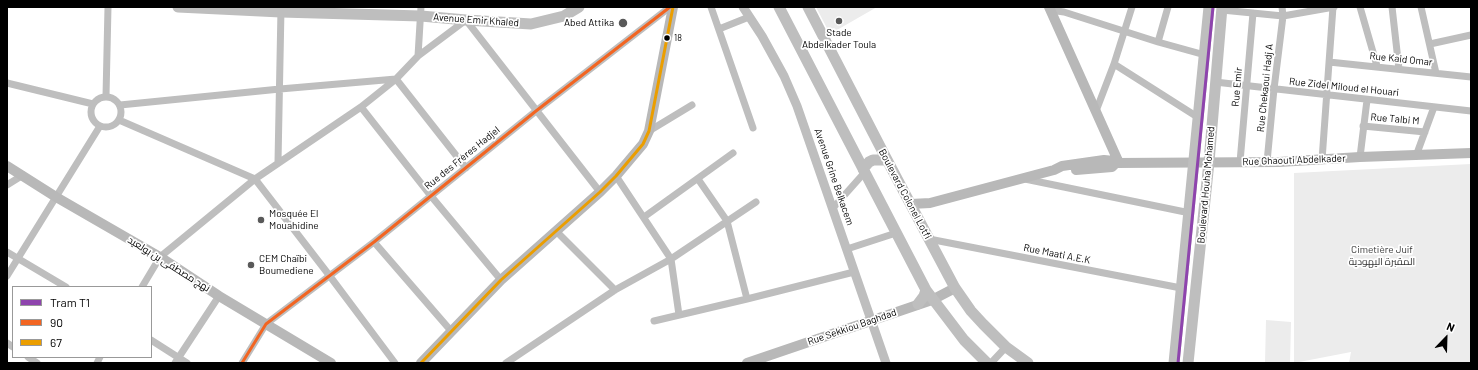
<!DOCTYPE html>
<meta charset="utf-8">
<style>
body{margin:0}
#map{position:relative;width:1478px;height:370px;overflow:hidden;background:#fff;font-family:Barlow,sans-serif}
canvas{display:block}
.frame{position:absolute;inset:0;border:8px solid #000;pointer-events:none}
.legend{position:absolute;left:12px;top:286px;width:140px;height:72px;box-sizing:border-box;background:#fff;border:1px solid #999;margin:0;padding:5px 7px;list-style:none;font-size:12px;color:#000}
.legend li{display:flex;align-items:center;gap:8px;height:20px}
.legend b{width:20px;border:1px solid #999}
.north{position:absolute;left:1426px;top:318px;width:40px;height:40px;-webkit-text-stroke:3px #fff;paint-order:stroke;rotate:23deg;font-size:11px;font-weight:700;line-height:16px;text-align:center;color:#000}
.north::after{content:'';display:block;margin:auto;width:14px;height:18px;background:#000;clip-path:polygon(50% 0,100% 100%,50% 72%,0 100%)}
</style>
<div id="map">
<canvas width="1478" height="370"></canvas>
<div class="frame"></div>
<ul class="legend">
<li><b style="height:5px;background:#8e44ad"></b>Tram T1</li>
<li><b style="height:5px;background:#f26522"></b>90</li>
<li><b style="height:5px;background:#eb9e00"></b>67</li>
</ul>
<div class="north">N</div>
</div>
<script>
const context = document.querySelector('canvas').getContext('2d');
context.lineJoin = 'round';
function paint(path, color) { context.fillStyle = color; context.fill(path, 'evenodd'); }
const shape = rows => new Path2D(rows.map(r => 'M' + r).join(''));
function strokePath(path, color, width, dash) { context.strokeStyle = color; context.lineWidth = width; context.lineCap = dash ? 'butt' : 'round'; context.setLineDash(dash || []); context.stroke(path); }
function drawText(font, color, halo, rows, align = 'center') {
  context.font = font + ' Barlow,Cairo,sans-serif'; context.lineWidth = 3.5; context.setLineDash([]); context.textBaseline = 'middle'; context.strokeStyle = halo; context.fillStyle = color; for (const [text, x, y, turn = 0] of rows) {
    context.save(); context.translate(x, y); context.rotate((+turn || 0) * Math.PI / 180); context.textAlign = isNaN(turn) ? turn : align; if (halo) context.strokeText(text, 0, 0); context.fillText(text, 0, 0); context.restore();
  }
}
paint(shape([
 [816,7,877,7,830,34],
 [1471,164,1471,363,1349,363,1351,352,1294,363,1294,173],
 [1266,320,1291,322,1290,363,1265,363]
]), '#ececec');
strokePath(shape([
 [711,7,753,128],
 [1360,7,1377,66],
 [1392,7,1399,69],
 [1421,7,1436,73],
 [1050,10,1064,12,1158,42,1205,55],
 [1222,10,1283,16,1334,7],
 [719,29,749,17],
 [1158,42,1168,7],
 [1430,44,1471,35],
 [418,56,466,20,600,192],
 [1329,62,1471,77],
 [1114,64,1199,118],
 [1215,82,1471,111],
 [7,83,93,104],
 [106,96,108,7],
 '91 112a15 15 0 1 1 30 0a15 15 0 1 1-30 0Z',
 [120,105,280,89,396,79,466,168],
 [361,107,431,196,501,280],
 [1096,111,1114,64,1132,7],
 [119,120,255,179,329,275,395,363],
 [1363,126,1425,132],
 [649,131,692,105],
 [1416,156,1434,107],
 [1360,157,1367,100],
 [1322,160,1333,7],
 [278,162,281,9],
 [1240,162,1253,13],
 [1267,162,1274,89,1283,16,1282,7],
 [616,176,671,259,679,315],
 [698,179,727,221,747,299],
 [1025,179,1190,213],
 [7,185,23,175],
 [833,208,865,172],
 [644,217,733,153],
 [556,231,615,290],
 [929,239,1181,288],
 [374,242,452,332],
 [847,249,896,233],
 [7,252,66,287],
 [7,276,100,126],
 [142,287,160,257,255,179,361,107,396,79,418,56,421,7],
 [654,321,747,299,854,272],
 [151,340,187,363],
 [7,343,13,347],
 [28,357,37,363],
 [97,363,100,357],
 [175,363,219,296],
 [242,363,266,324,374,242,536,111,670,7],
 [506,363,615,290,671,259,756,202],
 [991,363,1006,347]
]), '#bebebe', 7);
strokePath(shape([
 [743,7,762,36,784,76,797,106,886,363]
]), '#bebebe', 9);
strokePath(shape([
 [1049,7,1119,163],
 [7,166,56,197,160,257,219,296,331,363],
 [1076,170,1112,167,1116,163],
 [911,204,930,203,1054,170,1062,166,1104,160,1114,161,1116,163,1279,162,1360,157,1471,153],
 [421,363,501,280,600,192,616,176,643,144,649,131,673,7],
 [747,363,932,300,955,288]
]), '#b8b8b8', 10);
strokePath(shape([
 [178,7,281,12,421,16,466,20,531,24,564,16,579,7],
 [779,7,926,290,964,340,987,363],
 [808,7,885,156,955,288,971,311,983,324,1006,347,1028,363],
 [863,169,869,162,873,160,887,160],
 [918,304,924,296,926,290],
 [1174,363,1209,7],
 [1188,363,1209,162,1222,7]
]), '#bebebe', 11);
strokePath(shape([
 [242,363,266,324,374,242,536,111,670,7]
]), '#f26522', 3);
strokePath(shape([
 [421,363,501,280,600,192,616,176,643,144,649,131,673,7]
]), '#eb9e00', 3);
strokePath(shape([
 [1178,363,1213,7]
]), '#8e44ad', 3);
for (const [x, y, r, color] of [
 [839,21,4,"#595959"],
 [623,23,5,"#595959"],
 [667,38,3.5,"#000"],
 [261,220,4,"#595959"],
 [251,265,4,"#595959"]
]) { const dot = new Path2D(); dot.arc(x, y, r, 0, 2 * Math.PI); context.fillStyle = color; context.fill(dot); strokePath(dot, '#fff', 1.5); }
drawText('9px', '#000', '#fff', [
 ["18",674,38]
], 'left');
drawText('10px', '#000', '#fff', [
 ["Avenue Emir Khaled",476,20,4],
 ["Rue Kaid Omar",1401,59,6],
 ["Rue Emir",1237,87,-85],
 ["Rue Zidel Miloud el Houari",1344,87,6],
 ["Rue Chekaoui Hadj A",1265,88,-84],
 ["Rue Talbi M",1395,119,5],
 ["Rue des Frères Hadjel",462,158,-39],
 ["Rue Ghaouti Abdelkader",1294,160,-2],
 ["Avenue Grine Belkacem",834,177,71],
 ["Boulevard Houha Mohamed",1206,185,-85],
 ["Boulevard Colonel Lotfi",905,194,62],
 ["Rue Maati A.E.K",1057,254,11],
 ["نهج مصطفى بن بولعيد",169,264,32],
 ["Rue Sekkiou Baghdad",852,327,-19]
]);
drawText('10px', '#000', '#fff', [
 ["Abed Attika",614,23,"right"],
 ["Stade",839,33,"center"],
 ["Abdelkader Toula",839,45,"center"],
 ["Mosquée El",269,214],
 ["Mouahidine",269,226],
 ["CEM Chaïbi",259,259],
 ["Boumediene",259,271]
], 'left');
drawText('10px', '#333', '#fff', [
 ["Cimetière Juif",1382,250],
 ["المقبرة اليهودية",1382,262]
]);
</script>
